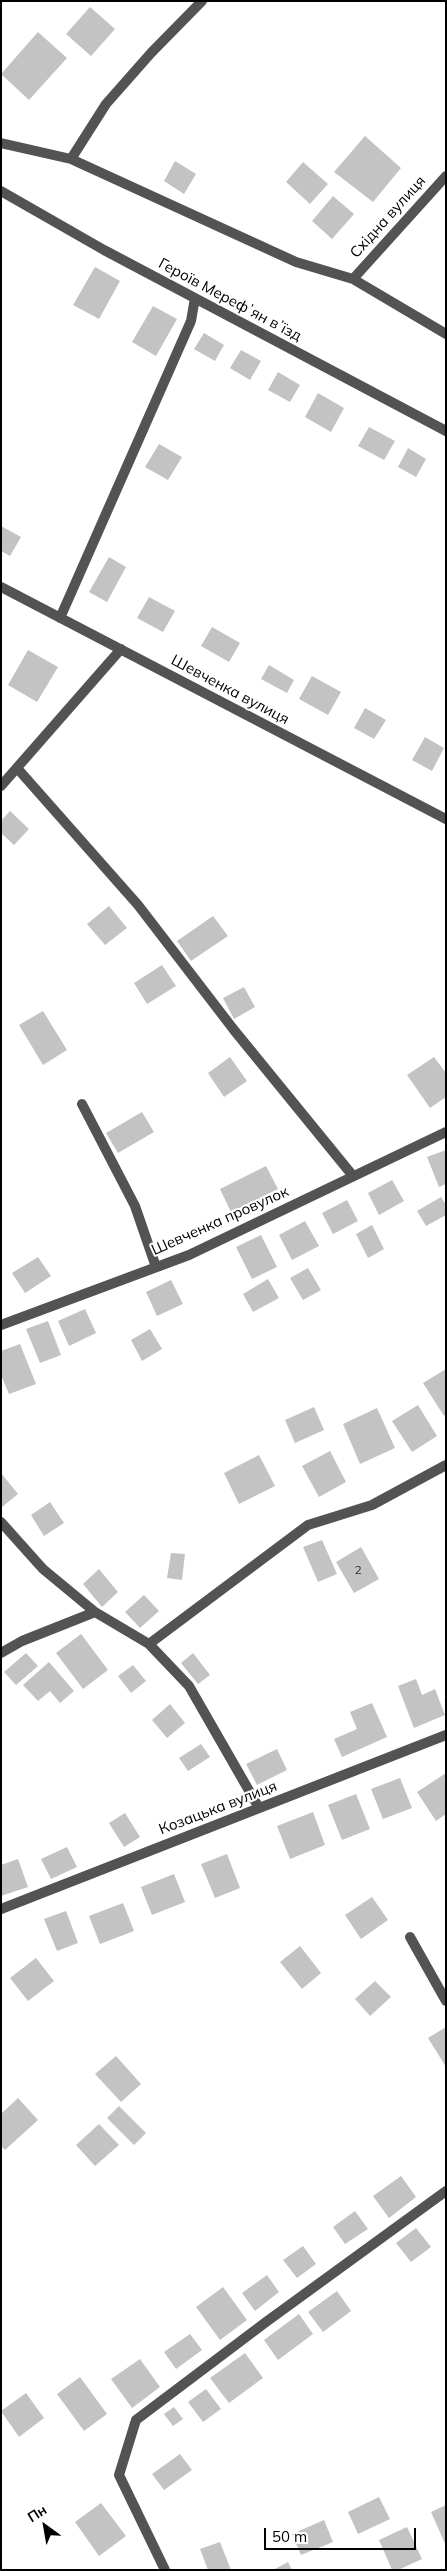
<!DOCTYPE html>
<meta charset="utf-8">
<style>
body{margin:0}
#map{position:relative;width:447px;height:2571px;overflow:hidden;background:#fff;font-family:Mulish,sans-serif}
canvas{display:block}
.frame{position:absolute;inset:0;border:2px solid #000;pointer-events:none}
.north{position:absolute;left:20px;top:2501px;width:50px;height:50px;-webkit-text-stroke:4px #fff;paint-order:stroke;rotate:328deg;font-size:14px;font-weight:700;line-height:20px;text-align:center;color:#000}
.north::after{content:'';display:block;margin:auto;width:18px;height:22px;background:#000;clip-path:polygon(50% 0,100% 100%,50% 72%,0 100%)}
.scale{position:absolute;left:264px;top:2528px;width:152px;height:22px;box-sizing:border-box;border:2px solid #000;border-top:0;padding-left:6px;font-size:15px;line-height:18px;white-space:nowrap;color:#000;-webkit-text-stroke:4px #fff;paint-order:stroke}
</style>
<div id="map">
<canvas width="447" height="2571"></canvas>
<div class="frame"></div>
<div class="north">Пн</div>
<div class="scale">50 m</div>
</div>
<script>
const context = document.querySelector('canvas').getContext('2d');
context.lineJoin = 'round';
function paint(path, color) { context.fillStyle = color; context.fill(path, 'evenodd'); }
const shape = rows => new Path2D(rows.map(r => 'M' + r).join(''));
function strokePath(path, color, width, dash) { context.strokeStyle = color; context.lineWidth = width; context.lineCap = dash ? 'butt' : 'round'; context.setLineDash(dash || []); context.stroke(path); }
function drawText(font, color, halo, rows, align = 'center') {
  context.font = font + ' Mulish,sans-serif'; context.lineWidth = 4; context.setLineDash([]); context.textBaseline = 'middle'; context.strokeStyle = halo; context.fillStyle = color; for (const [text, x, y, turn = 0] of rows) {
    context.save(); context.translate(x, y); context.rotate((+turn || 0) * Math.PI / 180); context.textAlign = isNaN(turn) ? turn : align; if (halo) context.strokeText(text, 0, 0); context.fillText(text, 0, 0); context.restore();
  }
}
paint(shape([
 [90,7,115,29,91,56,66,34],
 [38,32,67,58,29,100,1,74],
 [365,136,401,168,373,202,334,172],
 [175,161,196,174,184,194,164,181],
 [303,162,328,184,310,204,286,182],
 [333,196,354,214,332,239,312,221],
 [95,267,120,281,99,319,73,305],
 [153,306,177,319,156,356,132,342],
 [204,333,224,345,215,361,194,349],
 [241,350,261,361,250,380,230,368],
 [278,372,300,385,290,402,268,390],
 [318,393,344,408,331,432,305,417],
 [369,427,395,441,384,460,358,446],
 [159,444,182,457,168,480,145,467],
 [408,448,426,459,416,477,398,467],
 [1,526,21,537,10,556,1,551],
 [109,557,126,567,107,602,89,592],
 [149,597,175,611,163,632,137,618],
 [212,627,240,643,229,662,201,646],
 [28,650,58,667,37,702,8,685],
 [269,665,294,680,287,693,261,679],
 [312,676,341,692,328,715,299,699],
 [365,708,386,720,374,739,354,728],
 [425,737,444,748,432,771,412,760],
 [10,811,29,829,14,845,1,833,1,821],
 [109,906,127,928,105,945,87,924],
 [213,916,228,936,191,961,177,941],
 [162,965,176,986,147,1004,134,983],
 [244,987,255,1007,234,1019,223,998],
 [43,1011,67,1050,43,1065,19,1025],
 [230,1057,247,1081,224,1097,208,1073],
 [434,1057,446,1073,446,1097,430,1108,407,1075],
 [142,1112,154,1132,118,1153,106,1133],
 [446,1150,446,1184,439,1187,427,1157],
 [266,1166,278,1189,231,1212,220,1189],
 [392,1180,404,1201,379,1215,368,1193],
 [441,1197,446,1205,446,1215,426,1226,417,1211],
 [347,1200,358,1221,333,1234,322,1213],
 [305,1221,319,1246,292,1260,279,1235],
 [372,1225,384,1249,368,1258,356,1234],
 [261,1235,277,1267,252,1279,236,1247],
 [38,1257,51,1276,25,1293,12,1273],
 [308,1268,321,1290,303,1300,290,1278],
 [268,1279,279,1298,253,1312,243,1294],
 [171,1280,183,1304,157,1316,146,1292],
 [85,1309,96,1333,69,1346,58,1321],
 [48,1321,61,1355,40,1363,26,1329],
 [150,1329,162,1349,142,1361,131,1340],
 [20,1344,36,1384,9,1394,1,1375,1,1351],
 [446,1369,446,1414,444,1416,423,1383],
 [418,1405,437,1436,412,1452,392,1421],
 [314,1407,324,1430,295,1443,285,1420],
 [377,1408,395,1448,360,1464,343,1424],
 [330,1451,346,1482,319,1497,302,1466],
 [259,1455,275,1486,239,1504,224,1473],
 [1,1473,18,1494,2,1507,1,1506],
 [50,1502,64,1523,44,1536,31,1515],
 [322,1540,337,1574,318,1582,303,1547],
 [361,1547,379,1579,354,1593,336,1562],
 [171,1553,185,1554,182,1580,167,1578],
 [99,1569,118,1592,102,1607,83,1584],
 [144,1595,159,1611,140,1628,125,1612],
 [81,1634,108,1670,83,1689,56,1653],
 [26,1653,38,1666,16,1685,4,1672],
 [193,1653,210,1675,198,1684,181,1663],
 [49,1662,74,1691,60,1703,50,1691,38,1701,23,1685],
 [133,1665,146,1681,131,1693,118,1676],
 [416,1679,422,1695,435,1689,445,1715,414,1728,398,1686],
 [372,1703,387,1737,342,1757,334,1739,357,1729,350,1712],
 [170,1704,185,1723,167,1738,152,1720],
 [201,1744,210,1757,188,1771,179,1758],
 [277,1749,287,1770,257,1785,246,1764],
 [446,1773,446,1814,436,1821,417,1792],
 [400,1778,412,1808,383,1819,371,1789],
 [356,1794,370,1829,342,1840,328,1805],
 [313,1812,325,1845,290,1859,277,1826],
 [125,1813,140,1837,124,1847,109,1823],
 [67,1847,77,1867,51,1879,41,1859],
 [227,1854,240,1888,215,1898,201,1864],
 [18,1859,28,1887,1,1896,1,1865],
 [174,1874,185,1902,152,1915,141,1887],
 [372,1897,388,1920,361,1939,345,1915],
 [123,1903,134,1931,100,1944,89,1916],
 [66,1911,78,1943,57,1951,44,1919],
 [300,1946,321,1973,302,1989,280,1962],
 [36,1958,54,1981,28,2001,10,1978],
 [375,1981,391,1997,370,2016,355,1999],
 [446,2027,446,2067,428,2038],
 [116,2056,141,2084,121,2102,95,2074],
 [18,2098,38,2120,5,2150,1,2146,1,2114],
 [119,2106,146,2133,134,2145,107,2118],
 [99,2124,119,2145,95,2166,76,2145],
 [401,2176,416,2197,389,2218,373,2196],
 [355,2211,368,2229,345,2244,333,2227],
 [416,2228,431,2247,411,2262,396,2243],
 [303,2246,316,2264,297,2278,283,2260],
 [267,2275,279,2292,255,2311,242,2293],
 [223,2287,247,2320,220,2340,196,2307],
 [337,2291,351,2311,323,2332,308,2312],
 [299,2314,313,2334,278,2360,264,2340],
 [190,2334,202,2350,176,2369,164,2352],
 [245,2353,263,2378,229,2403,210,2378],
 [140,2359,160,2387,132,2408,111,2379],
 [80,2377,107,2414,84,2431,57,2394],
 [206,2389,221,2409,203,2422,188,2402],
 [26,2393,44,2418,19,2437,1,2411],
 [174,2407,183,2419,173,2426,164,2414],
 [180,2454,192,2470,164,2490,152,2474],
 [379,2497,390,2519,358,2534,348,2512],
 [101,2503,126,2536,99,2556,75,2522],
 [446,2505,446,2546,431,2512],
 [324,2520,333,2542,301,2555,292,2534],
 [407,2527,422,2559,398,2570,392,2570,379,2540],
 [220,2542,231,2570,208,2570,200,2549],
 [288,2562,292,2570,273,2570]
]), '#c3c3c3');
strokePath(shape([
 [1,143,71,159,296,262,353,279,446,334],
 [71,159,106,104,151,53,202,1],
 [1,191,104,250,446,431],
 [353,279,446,176],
 [1,587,446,819],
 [60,618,191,321,195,298],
 [17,768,138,905,234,1030,353,1176],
 [1,786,121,649],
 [82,1104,135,1206,156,1267],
 [1,1325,189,1255,446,1132],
 [1,1522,43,1569,95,1612,149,1644,189,1686,259,1808],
 [149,1644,308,1525,372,1505,446,1465],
 [1,1653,22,1641,95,1612],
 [1,1909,446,1735],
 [410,1937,446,2001],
 [165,2570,119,2475,136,2420,266,2322,446,2191]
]), '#535353', 10);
drawText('12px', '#313131', null, [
 ["2",358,1570]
]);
drawText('15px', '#000', '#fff', [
 ["Східна вулиця",388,217,-48],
 ["Героїв Мерефʼян вʼїзд",230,300,28],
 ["Шевченка вулиця",230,690,28],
 ["Шевченка провулок",220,1221,-24],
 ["Козацька вулиця",218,1808,-21]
]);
</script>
